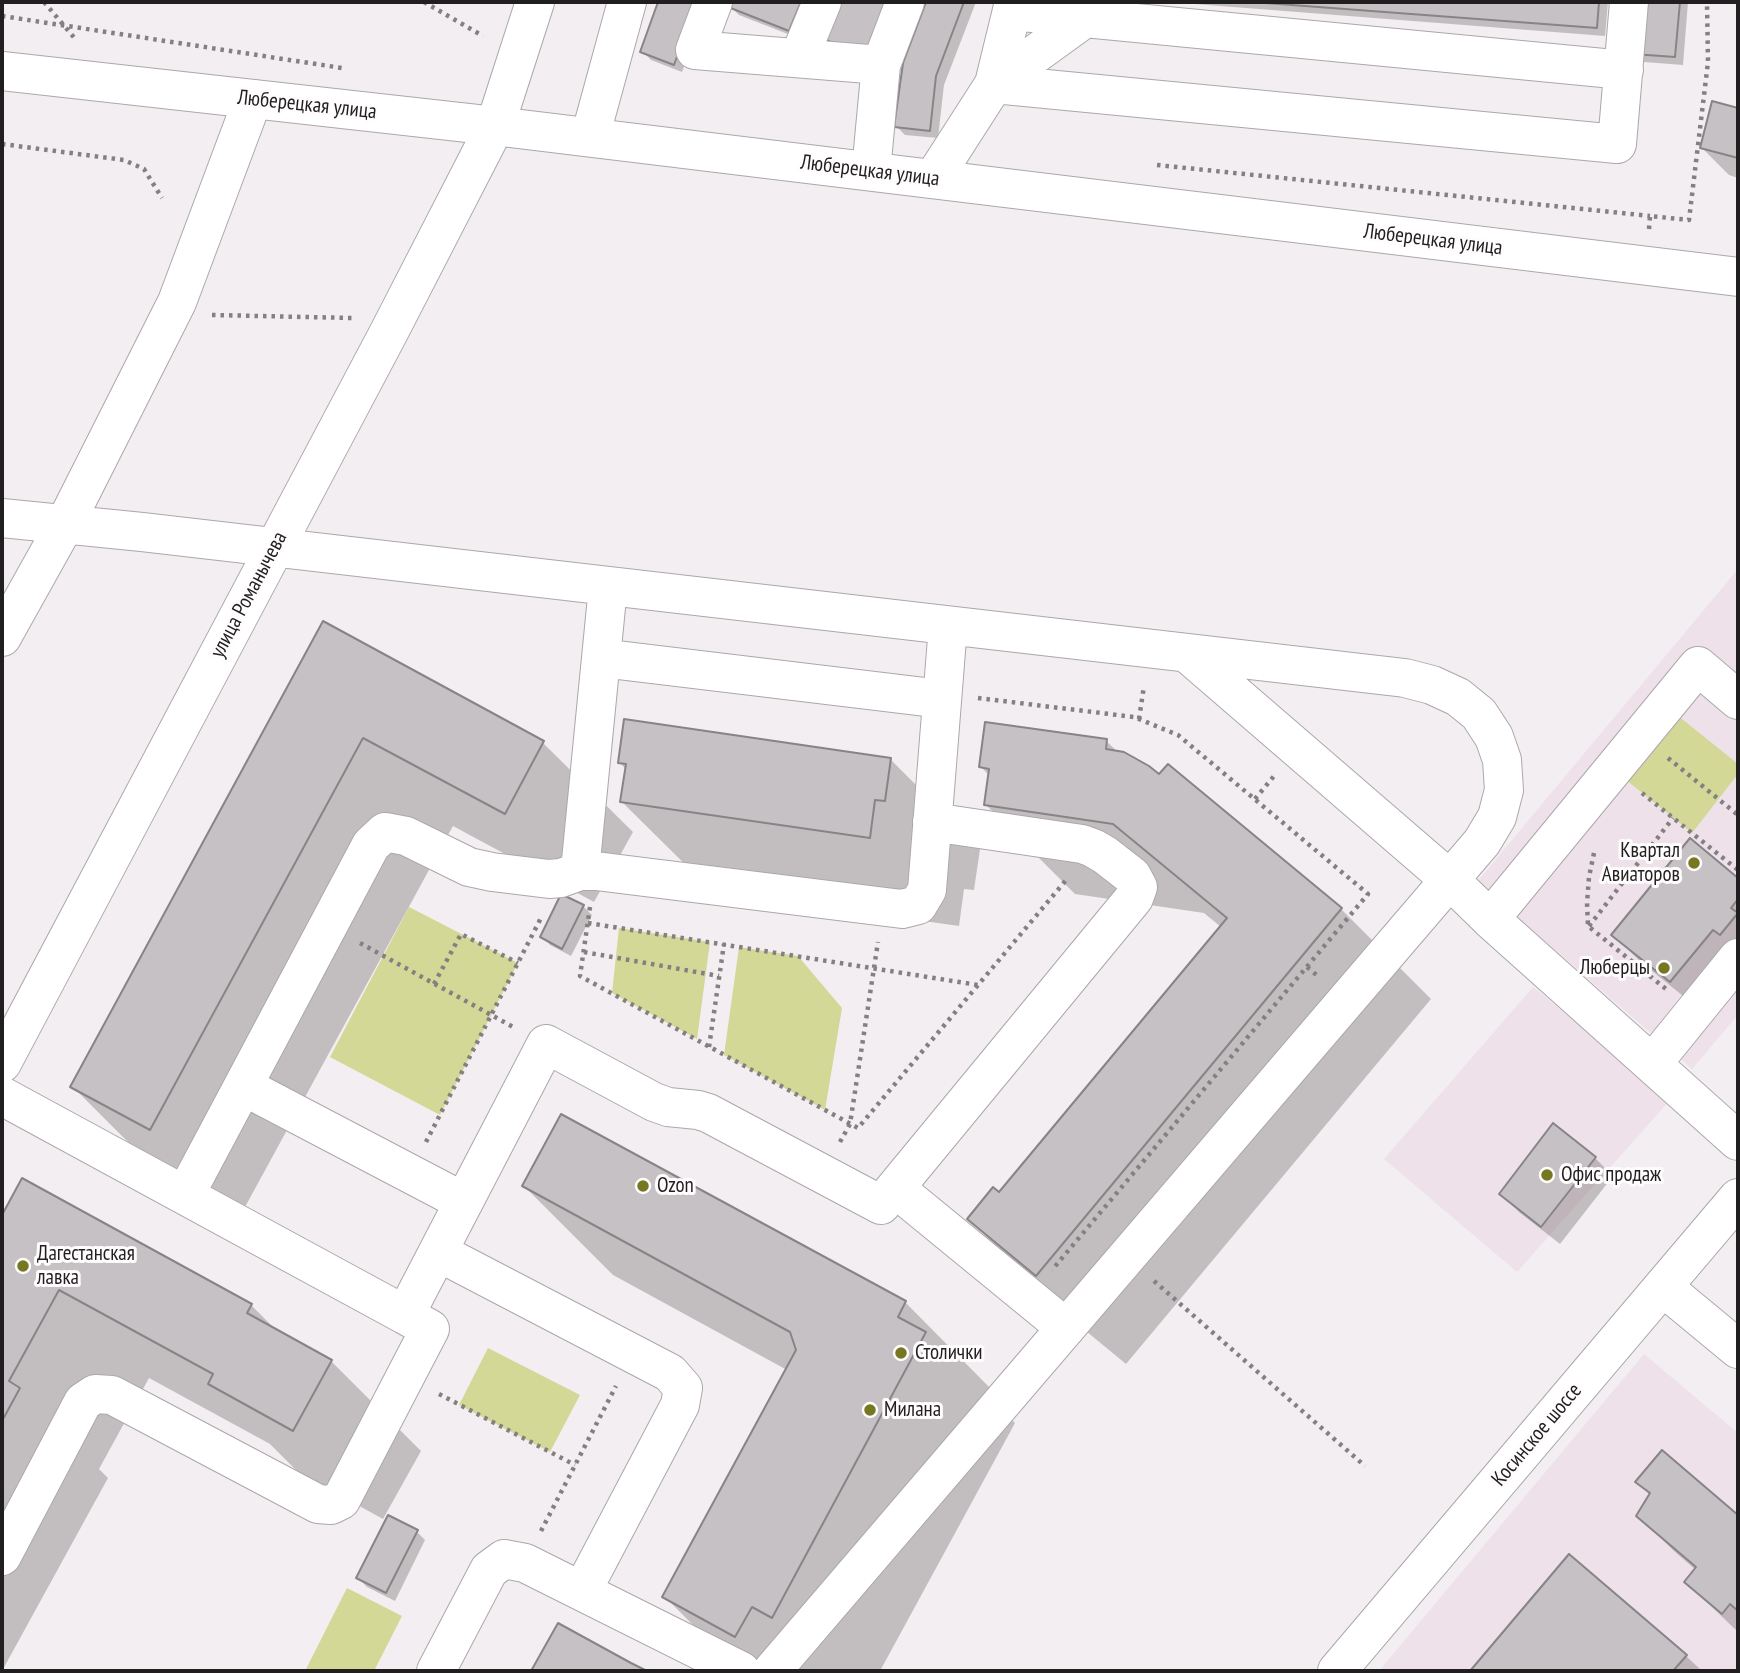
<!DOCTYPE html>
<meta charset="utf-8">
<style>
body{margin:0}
#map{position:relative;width:1740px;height:1673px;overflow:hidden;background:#f3eef1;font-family:"PT Sans Narrow",sans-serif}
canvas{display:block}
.frame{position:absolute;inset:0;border:4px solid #201e1f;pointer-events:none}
</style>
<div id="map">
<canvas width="1740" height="1673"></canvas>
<div class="frame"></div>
</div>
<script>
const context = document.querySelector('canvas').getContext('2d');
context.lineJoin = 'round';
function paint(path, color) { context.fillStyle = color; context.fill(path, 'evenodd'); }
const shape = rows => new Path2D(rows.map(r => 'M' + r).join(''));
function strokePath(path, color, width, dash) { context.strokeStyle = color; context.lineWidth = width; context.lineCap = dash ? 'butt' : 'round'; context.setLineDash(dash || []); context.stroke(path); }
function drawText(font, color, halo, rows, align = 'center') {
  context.font = font + ' "PT Sans Narrow",sans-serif'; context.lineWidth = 6; context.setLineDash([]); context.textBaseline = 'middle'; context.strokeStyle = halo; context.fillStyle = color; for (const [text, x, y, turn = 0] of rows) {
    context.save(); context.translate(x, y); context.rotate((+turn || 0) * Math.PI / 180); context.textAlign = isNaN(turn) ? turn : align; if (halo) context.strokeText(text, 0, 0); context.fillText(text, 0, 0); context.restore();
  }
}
paint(shape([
 [1738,569,1738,1015,1692,1069,1477,882],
 [1533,987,1671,1099,1517,1272,1384,1159],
 [1644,1354,1738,1433,1738,1671,1379,1671]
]), '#eee1e9');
paint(shape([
 [1677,715,1738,764,1738,774,1692,833,1625,779],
 [409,907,518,963,440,1115,330,1057],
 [619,928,710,942,697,1039,612,993],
 [739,947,798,956,842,1008,825,1110,724,1055],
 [488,1348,580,1395,550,1452,459,1405],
 [347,1588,402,1616,374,1671,305,1671]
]), '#d3d897');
paint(shape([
 [660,2,708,2,682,72,651,60,642,51],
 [732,2,812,2,798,38,739,15,730,6],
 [928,2,976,2,944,85,938,138,905,135,896,126,905,63],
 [1169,2,1608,2,1605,36],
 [1640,2,1688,2,1683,65,1644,62,1635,53],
 [1713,103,1738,109,1738,178,1729,175,1702,148],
 [324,624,543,743,633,832,594,902,453,826,239,1218,162,1176,72,1086],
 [1106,741,1119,753,1160,776,1168,766,1341,909,1431,999,1126,1364,1058,1308,969,1219,999,1194,1221,927,1204,913,1075,894,986,805,990,776,981,767],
 [890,759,980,849,974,890,964,889,959,926,712,891,622,802,627,770,620,763],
 [1690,841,1738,880,1738,960,1698,1008,1641,962,1613,935],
 [583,906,592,915,571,956,550,945,542,936],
 [1595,1158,1613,1176,1560,1244,1519,1212,1501,1194],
 [23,1180,251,1305,278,1332,331,1361,421,1451,383,1519,299,1473,270,1444,149,1378,99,1469,108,1478,2,1671,2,1219],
 [524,1186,905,1302,994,1392,991,1399,1015,1423,880,1671,739,1671,664,1596,787,1370,613,1275],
 [1663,1452,1738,1517,1738,1632,1686,1582,1696,1570,1674,1551,1638,1515,1651,1496,1637,1482],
 [417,1532,425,1540,395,1601,367,1587,358,1578],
 [1569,1557,1686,1656,1702,1671,1472,1671],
 [559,1625,643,1671,533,1671]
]), '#0003');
const building = shape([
 [658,2,697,2,674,65,640,52,658,2],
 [730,2,801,2,789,31,728,7,730,2],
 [840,2,886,2,865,56,826,40,840,2],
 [926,2,964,2,936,76,930,131,894,127,903,63,926,2],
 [1252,2,1599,2,1597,28,1252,2],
 [1638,2,1680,2,1675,57,1633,54,1638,2],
 [1712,101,1738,108,1738,158,1700,148,1712,101],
 [323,621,544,741,505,814,363,738,150,1130,70,1087,323,621],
 [624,719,891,758,885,801,875,800,870,838,620,802,626,764,618,763,624,719],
 [985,722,1107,739,1106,749,1124,752,1149,766,1159,774,1168,764,1342,908,1036,1276,967,1219,993,1187,999,1192,1227,918,1113,824,984,805,989,769,979,767,985,722],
 [1690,838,1738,878,1738,899,1731,908,1738,913,1720,935,1713,930,1670,982,1611,935,1690,838],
 [561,894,584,905,562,949,540,937,561,894],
 [561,1114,906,1301,898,1317,926,1332,772,1618,752,1607,735,1637,662,1597,796,1350,790,1332,522,1186,561,1114],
 [1553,1123,1596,1157,1541,1227,1499,1194,1553,1123],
 [22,1178,252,1304,247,1313,332,1360,293,1431,208,1384,213,1374,59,1290,9,1381,20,1388,2,1421,2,1215,22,1178],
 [1662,1450,1738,1515,1738,1611,1730,1604,1722,1614,1684,1582,1696,1567,1636,1516,1650,1493,1635,1482,1662,1450],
 [388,1515,418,1530,386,1593,356,1578,388,1515],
 [1569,1554,1687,1655,1673,1671,1470,1671,1569,1554],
 [558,1623,631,1663,647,1671,531,1671,558,1623]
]);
paint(building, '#c6c1c4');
strokePath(building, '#888486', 2);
const minor = shape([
 [713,2,695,50,881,65],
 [1012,11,1624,70],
 [799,58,822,2],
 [994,84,1617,144,1629,2],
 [994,84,1085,18,1090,7],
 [590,137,627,2],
 [871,171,881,65,905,2],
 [933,179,994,84,1014,2],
 [2,518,142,532,1405,678,1432,685,1458,697,1479,714,1494,737,1502,760,1504,790,1497,817,1482,842,772,1671],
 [2,637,65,524,177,302,253,99],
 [1187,653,1450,880,1490,919,1738,1141],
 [601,658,942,699],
 [580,871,608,587],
 [1490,919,1698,666,1738,700],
 [2,1063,389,332,495,126,535,2],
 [1652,1064,1738,958],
 [243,1086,371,845,385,832,406,836,469,867,492,872,549,879,561,878,580,871,596,871,902,909,918,905,927,890,948,626],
 [2,1096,405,1315,546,1044,654,1102,668,1107,698,1110,708,1113,881,1205,1134,898,1138,887,1132,876,1105,855,1093,848,1082,844,932,822],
 [895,1188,1066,1328],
 [185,1195,243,1086,464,1202],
 [438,1252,670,1373,683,1388,680,1405,582,1591],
 [1663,1287,1738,1349],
 [2,1556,83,1402,95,1394,112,1395,318,1504,331,1505,341,1500,430,1329,405,1315],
 [436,1671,489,1570,504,1559,525,1563,741,1671]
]);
const major = shape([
 [2,71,495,126,1738,277],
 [1337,1671,1738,1198]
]);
strokePath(minor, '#aca7aa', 40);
strokePath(major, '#aca7aa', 40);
strokePath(shape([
 [44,2,77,41],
 [424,2,483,36],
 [2,16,342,68],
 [2,144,124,160,144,169,162,198],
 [1157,165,1650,216],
 [1649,229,1650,216,1689,220,1708,62,1707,2],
 [212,315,353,318],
 [978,698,1134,717,1178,735,1368,894,1052,1270],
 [1139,719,1144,686],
 [1668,758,1738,815],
 [1642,793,1738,870],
 [1255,799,1274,776],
 [1594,853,1589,877,1587,903,1588,926,1666,989],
 [590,907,580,976,858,1128,1067,879],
 [588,923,978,985],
 [1589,926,1673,818],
 [360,943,515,1028],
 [584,952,719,976],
 [1307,967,1319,977],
 [434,984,461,934,518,963],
 [709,1047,724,944],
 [426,1142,542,916],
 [840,1142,850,1124,878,942],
 [1154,1281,1365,1466],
 [439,1394,575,1465],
 [541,1531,616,1386]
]), '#838082', 4.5, [3.5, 5]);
strokePath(minor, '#fff', 38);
strokePath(major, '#fff', 38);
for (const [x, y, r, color] of [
 [1694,863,7,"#757820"],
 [1664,968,7,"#757820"],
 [1547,1175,7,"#757820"],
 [643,1186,7,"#757820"],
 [23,1266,7,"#757820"],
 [901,1353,7,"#757820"],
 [870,1410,7,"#757820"]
]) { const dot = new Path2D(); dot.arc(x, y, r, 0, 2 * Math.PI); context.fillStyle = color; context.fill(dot); strokePath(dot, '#fffcfd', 2.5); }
drawText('21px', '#201e1f', '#fffcfd', [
 ["Люберецкая улица",307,105,6],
 ["Люберецкая улица",870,171,7],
 ["Люберецкая улица",1433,240,7],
 ["улица Романычева",249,595,-62],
 ["Косинское шоссе",1537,1435,-50]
]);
drawText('21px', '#201e1f', '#fffcfd', [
 ["Квартал",1680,851,"right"],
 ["Авиаторов",1680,875,"right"],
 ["Люберцы",1650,968,"right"],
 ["Офис продаж",1561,1175],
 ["Ozon",657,1186],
 ["Дагестанская",37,1254],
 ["лавка",37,1278],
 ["Столички",915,1353],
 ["Милана",884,1410]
], 'left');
</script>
